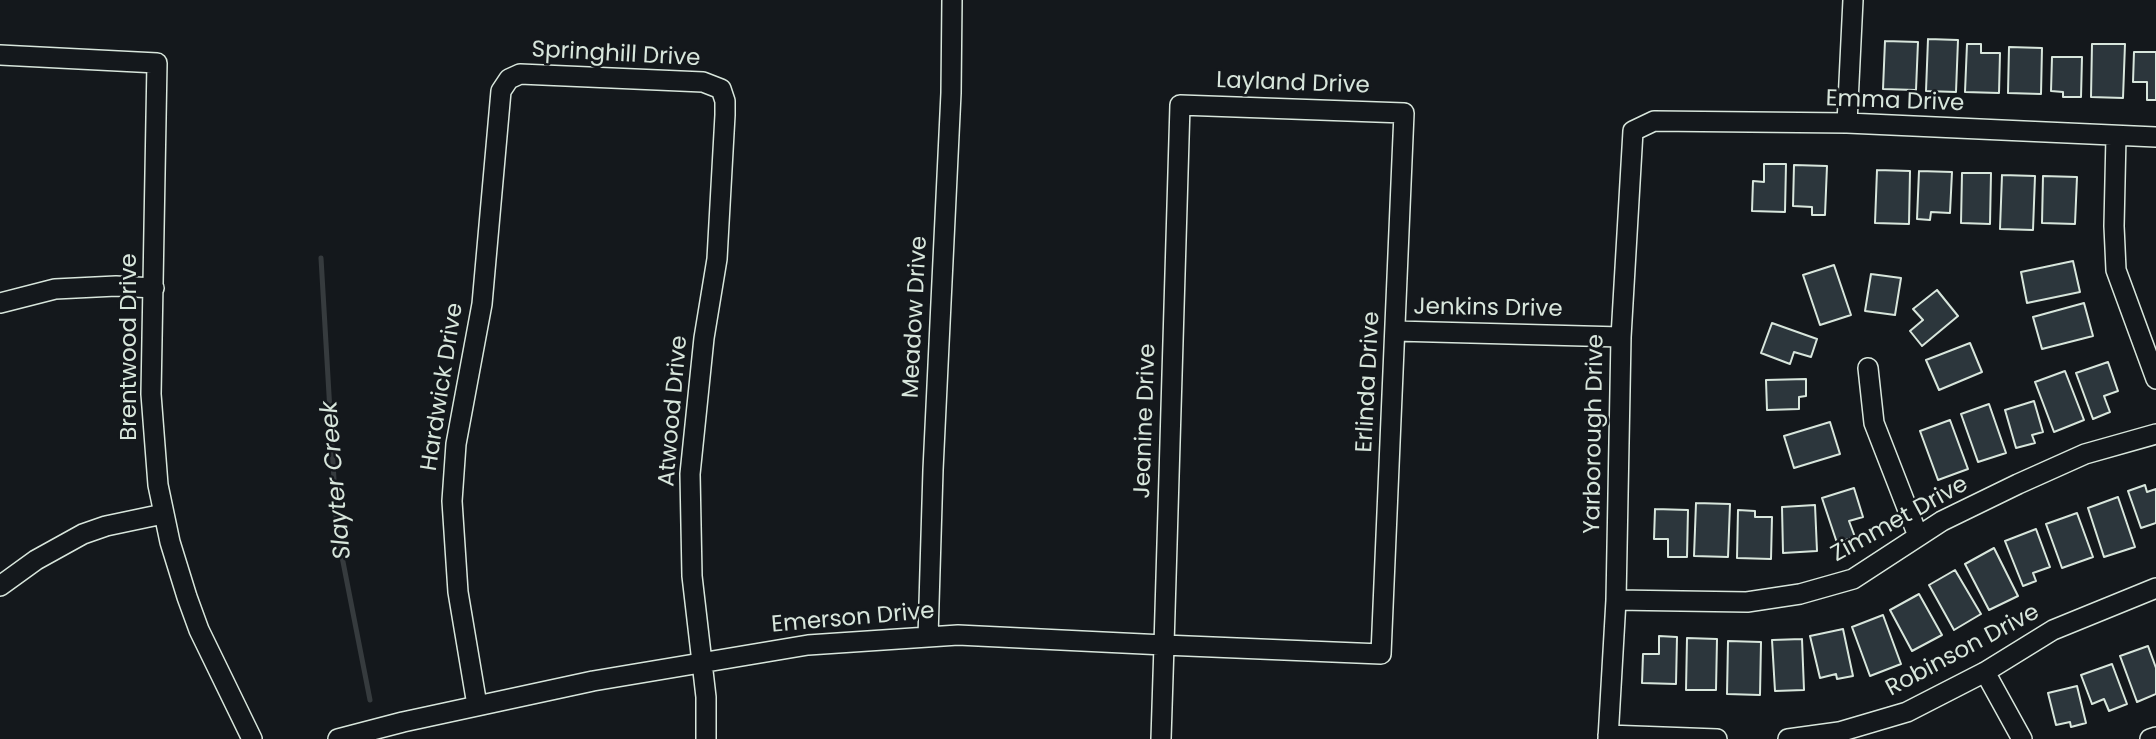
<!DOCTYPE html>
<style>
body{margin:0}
canvas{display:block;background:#14181c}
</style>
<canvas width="2156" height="739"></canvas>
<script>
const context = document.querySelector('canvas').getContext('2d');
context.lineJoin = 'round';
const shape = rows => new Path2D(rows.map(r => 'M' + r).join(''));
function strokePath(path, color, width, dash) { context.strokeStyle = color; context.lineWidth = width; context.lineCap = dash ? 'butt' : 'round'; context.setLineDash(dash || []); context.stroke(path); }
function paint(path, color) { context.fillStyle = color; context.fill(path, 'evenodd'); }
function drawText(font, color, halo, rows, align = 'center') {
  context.font = font + ' Poppins,sans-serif'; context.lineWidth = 5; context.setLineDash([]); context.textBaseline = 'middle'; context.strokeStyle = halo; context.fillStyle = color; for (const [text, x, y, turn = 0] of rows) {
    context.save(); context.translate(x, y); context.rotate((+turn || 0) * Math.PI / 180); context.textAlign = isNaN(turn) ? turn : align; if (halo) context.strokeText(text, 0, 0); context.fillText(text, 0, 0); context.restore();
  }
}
strokePath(shape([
 [321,258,337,531,370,700]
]), '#363b3e', 5);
const building = shape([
 [1928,39,1958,40,1956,92,1926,91,1928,39],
 [1885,41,1918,42,1916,90,1883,89,1885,41],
 [1967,44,1981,44,1981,53,2000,53,1999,93,1965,92,1967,44],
 [2092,44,2125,44,2123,98,2091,97,2092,44],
 [2009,47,2042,48,2041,94,2008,93,2009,47],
 [2134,52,2156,52,2156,100,2147,100,2147,82,2133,82,2134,52],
 [2052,57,2082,57,2081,97,2063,97,2063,92,2051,91,2052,57],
 [1764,164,1786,164,1785,212,1752,211,1753,181,1764,182,1764,164],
 [1794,165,1827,166,1825,215,1812,215,1812,207,1793,206,1794,165],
 [1877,170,1910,171,1909,224,1875,223,1877,170],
 [1919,171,1952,172,1950,213,1931,212,1930,220,1917,219,1919,171],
 [1962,173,1991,173,1990,224,1961,223,1962,173],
 [2002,175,2035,176,2033,230,2000,229,2002,175],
 [2043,176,2077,177,2075,224,2042,223,2043,176],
 [2073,261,2080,292,2027,303,2021,272,2073,261],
 [1834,265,1851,315,1820,325,1803,275,1834,265],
 [1871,274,1901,278,1895,315,1865,311,1871,274],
 [1937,290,1958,316,1922,346,1910,331,1923,320,1913,309,1937,290],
 [2084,303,2093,336,2042,349,2033,317,2084,303],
 [1772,323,1817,339,1811,357,1794,352,1790,364,1761,353,1772,323],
 [1970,343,1982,372,1939,390,1926,360,1970,343],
 [2108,362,2118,391,2104,396,2110,412,2093,419,2076,373,2108,362],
 [2065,371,2084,420,2054,432,2035,382,2065,371],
 [1806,379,1806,396,1799,397,1799,409,1767,410,1766,380,1806,379],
 [2034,401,2043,432,2032,435,2035,443,2016,448,2005,410,2034,401],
 [1989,404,2006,453,1978,462,1961,414,1989,404],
 [1950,420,1968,469,1938,480,1920,431,1950,420],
 [1830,422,1840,454,1794,468,1784,436,1830,422],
 [2145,485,2147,492,2156,489,2156,523,2141,528,2128,491,2145,485],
 [1854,488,1863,517,1849,521,1855,537,1837,543,1822,498,1854,488],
 [2118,497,2135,547,2104,557,2088,508,2118,497],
 [1696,503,1730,504,1728,557,1694,556,1696,503],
 [1815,505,1817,551,1783,553,1782,507,1815,505],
 [1655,509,1688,510,1687,557,1668,557,1668,539,1654,539,1655,509],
 [1738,510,1755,511,1755,517,1772,517,1771,559,1737,558,1738,510],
 [2077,513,2093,557,2062,568,2046,524,2077,513],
 [2036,529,2050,567,2033,573,2036,581,2023,586,2005,541,2036,529],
 [1994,548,2018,596,1989,610,1965,564,1994,548],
 [1955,570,1981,614,1954,630,1929,585,1955,570],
 [1919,594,1942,635,1912,651,1890,610,1919,594],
 [1883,615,1901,664,1870,676,1852,627,1883,615],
 [1843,629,1853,676,1837,679,1836,674,1820,678,1810,636,1843,629],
 [1659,636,1677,637,1676,684,1642,683,1643,654,1659,654,1659,636],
 [1687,638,1717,639,1716,690,1686,690,1687,638],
 [1802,639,1804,690,1775,691,1772,640,1802,639],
 [1728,641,1761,642,1760,695,1727,694,1728,641],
 [2148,646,2156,668,2156,694,2137,702,2120,656,2148,646],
 [2112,664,2127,704,2109,711,2104,699,2092,704,2081,675,2112,664],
 [2077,686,2086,723,2071,727,2070,722,2056,725,2048,693,2077,686]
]);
paint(building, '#2c363c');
strokePath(building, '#d8e6dc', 2);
const minor = shape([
 [0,55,157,63,151,394,158,485,170,542,187,597,199,630,252,739],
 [1847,123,1853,0],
 [2116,136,2114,226,2116,270,2156,379],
 [0,303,55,289,116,286,154,288],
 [1396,331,1621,337],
 [1868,368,1874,423,1918,536],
 [0,586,36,560,83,534,106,526,163,514],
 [1616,600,1747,602,1800,594,1853,579,1942,521,2018,484,2085,454,2156,434],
 [928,637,933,470,951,93,952,0],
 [1985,672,2022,739],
 [477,705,458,592,452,501,456,444,482,304,501,91,509,79,520,74,703,82,721,89,725,101,725,115,717,259,704,338,690,474,692,576,706,697,706,739],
 [1608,735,1717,739],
 [338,739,403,722,593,681,808,645,958,635,1164,645,1381,654,1404,113,1180,105,1164,645,1161,739],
 [1608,739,1616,600,1621,337,1633,131,1654,121,1847,123,2156,137],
 [1788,739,1839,732,1907,712,1985,672,2053,630,2156,588],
 [2150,739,2156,737]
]);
strokePath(minor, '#d8e6dc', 22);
strokePath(minor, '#14181c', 19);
drawText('23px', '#d8e6dc', '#14181c', [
 ["Springhill Drive",616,55,3],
 ["Layland Drive",1293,84,2],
 ["Emma Drive",1895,102,2],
 ["Jenkins Drive",1488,309,1],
 ["Meadow Drive",916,317,-87],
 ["Brentwood Drive",130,347,-90],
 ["Erlinda Drive",1369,382,-87],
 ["Hardwick Drive",443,387,-81],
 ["Atwood Drive",674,411,-85],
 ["Jeanine Drive",1146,421,-88],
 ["Yarborough Drive",1595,434,-89],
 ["Zimmet Drive",1900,520,-29],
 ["Emerson Drive",853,619,-5],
 ["Robinson Drive",1963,651,-28]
]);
drawText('italic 24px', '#d8e6dc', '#14181c', [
 ["Slayter Creek",337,480,-95]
]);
</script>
